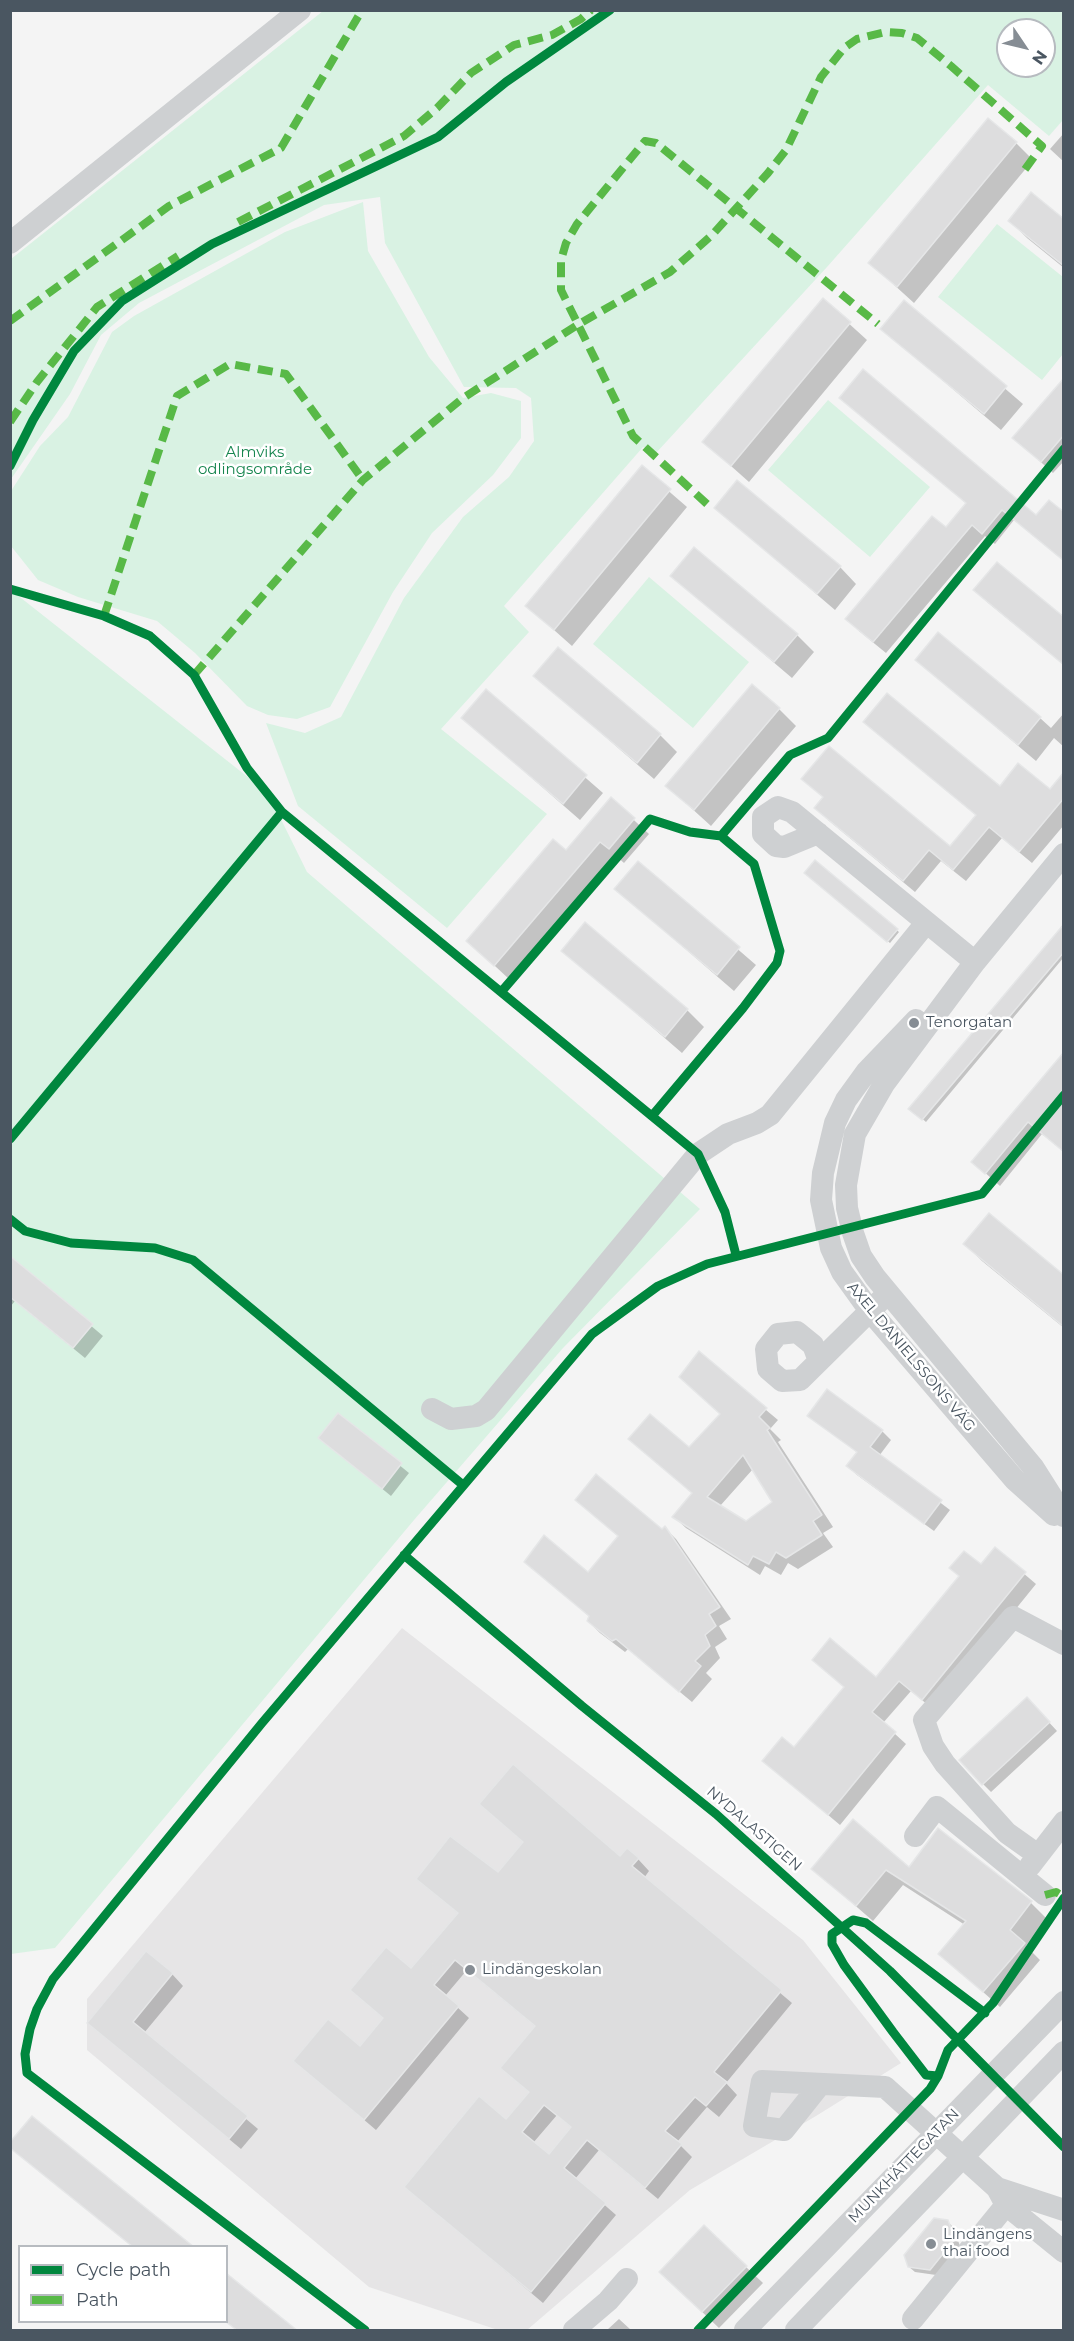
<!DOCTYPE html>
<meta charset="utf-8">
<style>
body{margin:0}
#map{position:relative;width:1074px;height:2341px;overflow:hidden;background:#f4f4f4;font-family:Montserrat,sans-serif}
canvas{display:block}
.frame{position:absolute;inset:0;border:12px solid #4a5661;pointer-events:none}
.legend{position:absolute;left:18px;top:2245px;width:210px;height:78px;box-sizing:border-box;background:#fff;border:2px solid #b7bbc0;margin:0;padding:8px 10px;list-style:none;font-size:18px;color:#4a5661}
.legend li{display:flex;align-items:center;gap:12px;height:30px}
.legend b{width:30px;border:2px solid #b7bbc0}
.north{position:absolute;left:996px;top:18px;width:60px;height:60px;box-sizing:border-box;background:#fff;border:2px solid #b7bbc0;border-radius:50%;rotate:125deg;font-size:16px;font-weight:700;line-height:24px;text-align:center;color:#4a5661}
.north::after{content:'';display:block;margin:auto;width:21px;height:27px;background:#868d94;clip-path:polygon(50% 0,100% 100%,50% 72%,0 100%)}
</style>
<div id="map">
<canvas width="1074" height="2341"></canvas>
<div class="frame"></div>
<ul class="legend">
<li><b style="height:8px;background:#00873e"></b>Cycle path</li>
<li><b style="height:8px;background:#58b947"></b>Path</li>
</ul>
<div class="north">N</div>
</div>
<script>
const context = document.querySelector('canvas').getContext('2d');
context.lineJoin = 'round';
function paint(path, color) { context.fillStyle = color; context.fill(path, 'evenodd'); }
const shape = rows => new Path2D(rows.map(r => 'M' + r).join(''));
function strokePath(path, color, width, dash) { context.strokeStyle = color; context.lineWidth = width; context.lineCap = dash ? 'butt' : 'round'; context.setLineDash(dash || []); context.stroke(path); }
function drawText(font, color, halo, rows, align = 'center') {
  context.font = font + ' Montserrat,sans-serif'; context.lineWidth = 5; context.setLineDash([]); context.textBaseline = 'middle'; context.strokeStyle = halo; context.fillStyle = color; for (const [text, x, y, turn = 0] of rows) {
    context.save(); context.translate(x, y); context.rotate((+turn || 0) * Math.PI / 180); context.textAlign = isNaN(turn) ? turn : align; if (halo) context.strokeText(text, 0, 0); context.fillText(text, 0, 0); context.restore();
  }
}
paint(shape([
 [402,1628,803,1940,901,2063,816,2116,690,2190,527,2330,498,2330,369,2287,87,2050,87,1999]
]), '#e6e5e6');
paint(shape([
 [323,11,1063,11,1063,120,1049,136,988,85,827,267,656,453,643,447,504,606,529,632,441,729,547,814,447,928,298,806,266,723,305,733,341,717,404,598,463,517,509,477,534,441,531,398,516,388,464,387,385,243,380,197,324,205,139,303,101,335,70,394,11,479,11,259],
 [1008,30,1044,30,1044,66,1008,66],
 [363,202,368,251,429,357,463,398,491,393,521,401,521,438,493,475,432,533,393,592,330,707,297,719,268,715,247,706,195,653,157,621,78,597,38,580,11,546,11,491,40,446,68,417,112,332,134,316,285,232],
 [997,224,1063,277,1063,354,1042,380,938,297],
 [828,400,930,487,870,557,768,470],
 [649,577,749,662,693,728,593,644],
 [11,593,16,594,268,793,307,872,700,1209,563,1348,414,1520,55,1948,11,1954]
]), '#d9f2e3');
paint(shape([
 [1064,133,1064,162,1050,149],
 [1016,143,1033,160,914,303,870,263],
 [1010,221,1064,221,1064,268,1027,238],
 [823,300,867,340,749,482,704,442],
 [904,302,1023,404,1001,430,882,329],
 [1064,380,1064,461,1053,473,1014,438],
 [841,398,1037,517,1064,514,1064,561,1014,520,995,544,985,536,886,653,859,631,967,504],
 [642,468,687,507,572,646,527,606],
 [716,508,840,567,856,584,835,610],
 [672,576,797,635,814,652,792,678],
 [975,590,1064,619,1064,665,987,602],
 [917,660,1040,718,1051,728,1064,713,1064,747,1054,738,1036,761],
 [535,676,660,735,677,752,654,779],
 [486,691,603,793,580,820,463,718],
 [779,709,796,726,711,826,667,786],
 [877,733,1000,788,1050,791,1064,775,1064,825,1032,863,1002,838,966,881,941,861,915,892,828,820,824,798,803,779,951,848,977,816],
 [611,799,649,834,624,863,615,855,509,979,468,941,566,852],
 [815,862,899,932,890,943,806,873],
 [638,863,756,965,734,991,616,889],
 [1064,927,1064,957,926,1122,911,1109],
 [563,950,687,1010,704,1027,682,1053],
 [1064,1053,1064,1152,1042,1134,1000,1186,973,1162],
 [965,1244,1064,1277,1064,1328,982,1261],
 [10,1257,103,1336,85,1358,15,1301,10,1307],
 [699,1354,778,1420,770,1429,781,1440,778,1442,833,1527,823,1533,833,1547,798,1569,788,1563,781,1575,765,1566,760,1575,686,1528,674,1517,693,1494,630,1439,689,1449,721,1414],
 [753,1469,774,1503,746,1523,720,1506],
 [338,1415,409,1473,391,1496,320,1438],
 [809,1416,882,1431,891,1440,879,1456,950,1510,934,1531,857,1475,848,1466,858,1453],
 [577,1500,662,1532,665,1528,676,1539,731,1619,719,1626,727,1639,715,1647,720,1658,706,1673,712,1679,692,1702,628,1649,625,1652,600,1633,588,1621,590,1617,526,1562,588,1574,619,1537],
 [995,1549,1036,1584,934,1710,911,1691,883,1723,906,1744,840,1825,764,1761,794,1749,845,1688,814,1660,877,1679,960,1577,951,1568,981,1567],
 [1035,1707,1057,1731,991,1792,983,1784],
 [481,1804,620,1859,638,1859,649,1871,644,1878,792,2003,726,2083,737,2095,719,2117,707,2107,677,2142,692,2157,658,2199,599,2150,575,2179,616,2215,543,2303,406,2187,506,2121,530,2093,502,2068,536,2027,467,1970,445,1996,469,2018,376,2130,295,2061,360,2048,384,2019,352,1990,411,1971,459,1914,418,1878,498,1874,524,1843],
 [557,2115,572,2128,549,2156,533,2143],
 [813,1869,909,1869,1031,1903,1047,1919,1026,1946,1040,1960,1000,2007,940,1954,965,1925,903,1885,873,1921],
 [172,1974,183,1986,144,2033,258,2129,241,2149,89,2023],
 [947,2221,953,2227,960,2246,936,2275,915,2272,909,2267],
 [746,2267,763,2283,719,2328,678,2289],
 [619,2319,631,2330,607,2330]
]), '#0003');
const building = shape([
 [988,118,1017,142,897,287,868,263,988,118],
 [1031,192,1064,219,1064,266,1008,221,1031,192],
 [823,298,851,322,731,466,702,442,823,298],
 [904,300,1007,386,984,414,880,329,904,300],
 [863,369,1036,515,1049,500,1064,512,1064,561,1002,510,982,534,972,525,873,642,845,619,932,516,946,527,966,503,839,398,863,369],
 [1064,378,1064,435,1041,462,1012,438,1064,378],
 [642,465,671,489,554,630,525,606,642,465],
 [737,480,841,566,817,594,714,508,737,480],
 [694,547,798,634,774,662,670,576,694,547],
 [997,562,1064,617,1064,665,973,590,997,562],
 [938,632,1041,717,1018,745,915,660,938,632],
 [558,647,661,734,637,763,533,676,558,647],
 [752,684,780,708,694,810,665,786,752,684],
 [486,689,587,775,563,804,461,718,486,689],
 [887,693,1000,786,1018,763,1050,789,1064,772,1064,798,1019,852,989,827,953,870,929,850,903,881,814,808,823,797,801,779,829,746,950,846,976,815,863,722,887,693],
 [611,797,635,818,609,849,600,842,494,966,466,941,553,839,566,850,611,797],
 [815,860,898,929,887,942,804,873,815,860],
 [638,861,740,947,717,975,614,889,638,861],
 [585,922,688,1009,665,1037,561,951,585,922],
 [1064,924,1064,952,922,1120,908,1109,1064,924],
 [1064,1052,1064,1152,1028,1122,985,1174,971,1162,1064,1052],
 [989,1213,1064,1275,1064,1327,963,1244,989,1213],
 [10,1256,93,1324,73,1348,10,1297,10,1256],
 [699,1351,767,1408,759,1417,770,1428,767,1430,822,1515,813,1521,822,1535,786,1558,776,1552,769,1564,753,1556,748,1565,672,1517,692,1493,628,1439,650,1414,689,1447,720,1414,679,1377,699,1351],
 [743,1455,772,1502,746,1521,707,1497,743,1455],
 [827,1389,883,1430,870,1447,942,1500,924,1524,846,1466,857,1452,807,1416,827,1389],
 [338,1413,402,1463,382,1489,318,1438,338,1413],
 [596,1474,662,1529,665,1526,720,1607,709,1614,716,1626,705,1635,710,1646,695,1661,701,1666,679,1692,616,1639,612,1641,587,1621,589,1616,524,1562,544,1535,588,1572,618,1536,575,1500,596,1474],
 [995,1547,1026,1572,922,1700,899,1681,872,1712,896,1732,828,1815,762,1761,782,1737,794,1747,844,1687,812,1660,830,1638,876,1677,959,1576,949,1568,964,1551,981,1564,995,1547],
 [1027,1697,1050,1722,982,1785,959,1760,1027,1697],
 [513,1764,620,1856,627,1848,639,1858,632,1866,782,1990,714,2072,727,2082,706,2106,695,2097,665,2131,682,2144,645,2188,587,2140,564,2168,606,2203,531,2292,404,2187,479,2096,506,2119,529,2092,500,2068,535,2026,455,1960,434,1985,459,2006,364,2120,293,2061,328,2019,360,2046,383,2018,350,1990,386,1947,411,1968,458,1913,416,1879,450,1836,498,1872,523,1842,479,1804,513,1764],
 [544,2105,571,2127,549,2154,522,2132,544,2105],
 [853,1819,909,1867,938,1828,1032,1901,1010,1930,1025,1943,983,1992,938,1954,966,1921,886,1870,856,1906,811,1869,853,1819],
 [146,1951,173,1973,133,2022,248,2116,229,2139,87,2023,146,1951],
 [32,2116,194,2247,133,2247,10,2148,10,2142,32,2116],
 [934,2218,948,2220,955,2239,930,2270,908,2267,904,2255,934,2218],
 [704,2225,747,2266,702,2312,659,2272,704,2225],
 [226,2273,298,2331,238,2331,226,2322,226,2273]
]);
paint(building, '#ddddde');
strokePath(building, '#e5e6e7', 1.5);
strokePath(shape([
 [10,243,300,10],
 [818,833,784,847,776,846,763,834,763,817,778,807,792,812,975,962],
 [1064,854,975,962,884,1084,855,1134,846,1185,847,1208,853,1233,861,1256,875,1277,1033,1467,1064,1516],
 [916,1020,867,1071,846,1100,835,1123,823,1173,821,1200,831,1248,842,1272,870,1311,1015,1480,1054,1515],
 [819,1361,813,1345,797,1332,778,1334,766,1349,768,1369,782,1381,800,1380,881,1300],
 [432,1409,451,1419,476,1416,486,1410,698,1154,728,1134,757,1123,770,1115,926,923],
 [915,1836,937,1807,1045,1895],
 [1038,1855,1007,1833,945,1764,933,1746,924,1720,1013,1617,1064,1644],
 [1030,1866,1064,1822],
 [819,2086,784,2130,754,2126,762,2081,885,2087,997,2188,1006,2205,1064,2252],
 [997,2188,1064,2210],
 [913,2319,1006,2205],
 [574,2330,608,2301,627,2279],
 [745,2330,1064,2002],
 [796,2330,1064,2052]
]), '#ced0d2', 22);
strokePath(shape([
 [238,222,404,136,437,108,471,73,514,45,552,35,581,19,591,10],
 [10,321,169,206,281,148,362,10],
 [10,422,37,382,97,307,178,256],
 [707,504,633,436,561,290,561,260,566,243,577,224,645,141,656,143,878,324],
 [104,616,177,396,230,364,286,374,363,480],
 [194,675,363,480,463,398,579,324,670,272,712,235,768,173,786,150,821,77,844,48,857,39,886,32,902,33,917,38,951,66,1042,146,1023,172],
 [1045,1895,1056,1892,1064,1897]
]), '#58b947', 8, [15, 8]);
strokePath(shape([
 [10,466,33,420,74,351,122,301,212,244,438,137,506,82,610,10],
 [10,589,104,616,150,636,194,675,247,768,282,812,698,1154,725,1212,736,1255],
 [721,836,790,755,828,738,1064,449],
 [502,991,650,819,690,832,721,836,754,864,780,951,777,963,743,1008,652,1116],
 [10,1139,282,812],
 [10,1219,25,1231,71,1243,155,1248,193,1260,463,1485],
 [404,1555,582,1706,716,1814,890,1971,1064,2147],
 [938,2076,926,2075,893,2032,844,1965,832,1944,832,1934,853,1920,866,1923,985,2013],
 [365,2330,27,2073,25,2054,30,2029,37,2009,53,1979,262,1723,592,1334,658,1286,707,1264,982,1194,1064,1095],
 [698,2330,930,2089,938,2076,948,2050,993,2003,1064,1898]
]), '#00873e', 9);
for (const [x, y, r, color] of [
 [914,1023,6,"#868d94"],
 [470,1970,6,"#868d94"],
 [931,2244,6,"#868d94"]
]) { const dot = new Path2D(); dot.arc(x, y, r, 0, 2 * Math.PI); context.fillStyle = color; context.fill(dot); strokePath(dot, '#fff', 2); }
drawText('15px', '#17864f', '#fff', [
 ["Almviks",255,453],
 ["odlingsområde",255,470]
]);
drawText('15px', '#4a5661', '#fff', [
 ["Tenorgatan",926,1023],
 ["Lindängeskolan",482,1970],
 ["Lindängens",943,2235],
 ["thai food",943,2252]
], 'left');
drawText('15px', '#4a5661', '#fff', [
 ["AXEL DANIELSSONS VÄG",911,1357,50],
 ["NYDALASTIGEN",754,1829,41],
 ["MUNKHÄTTEGATAN",904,2166,-46]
]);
</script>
